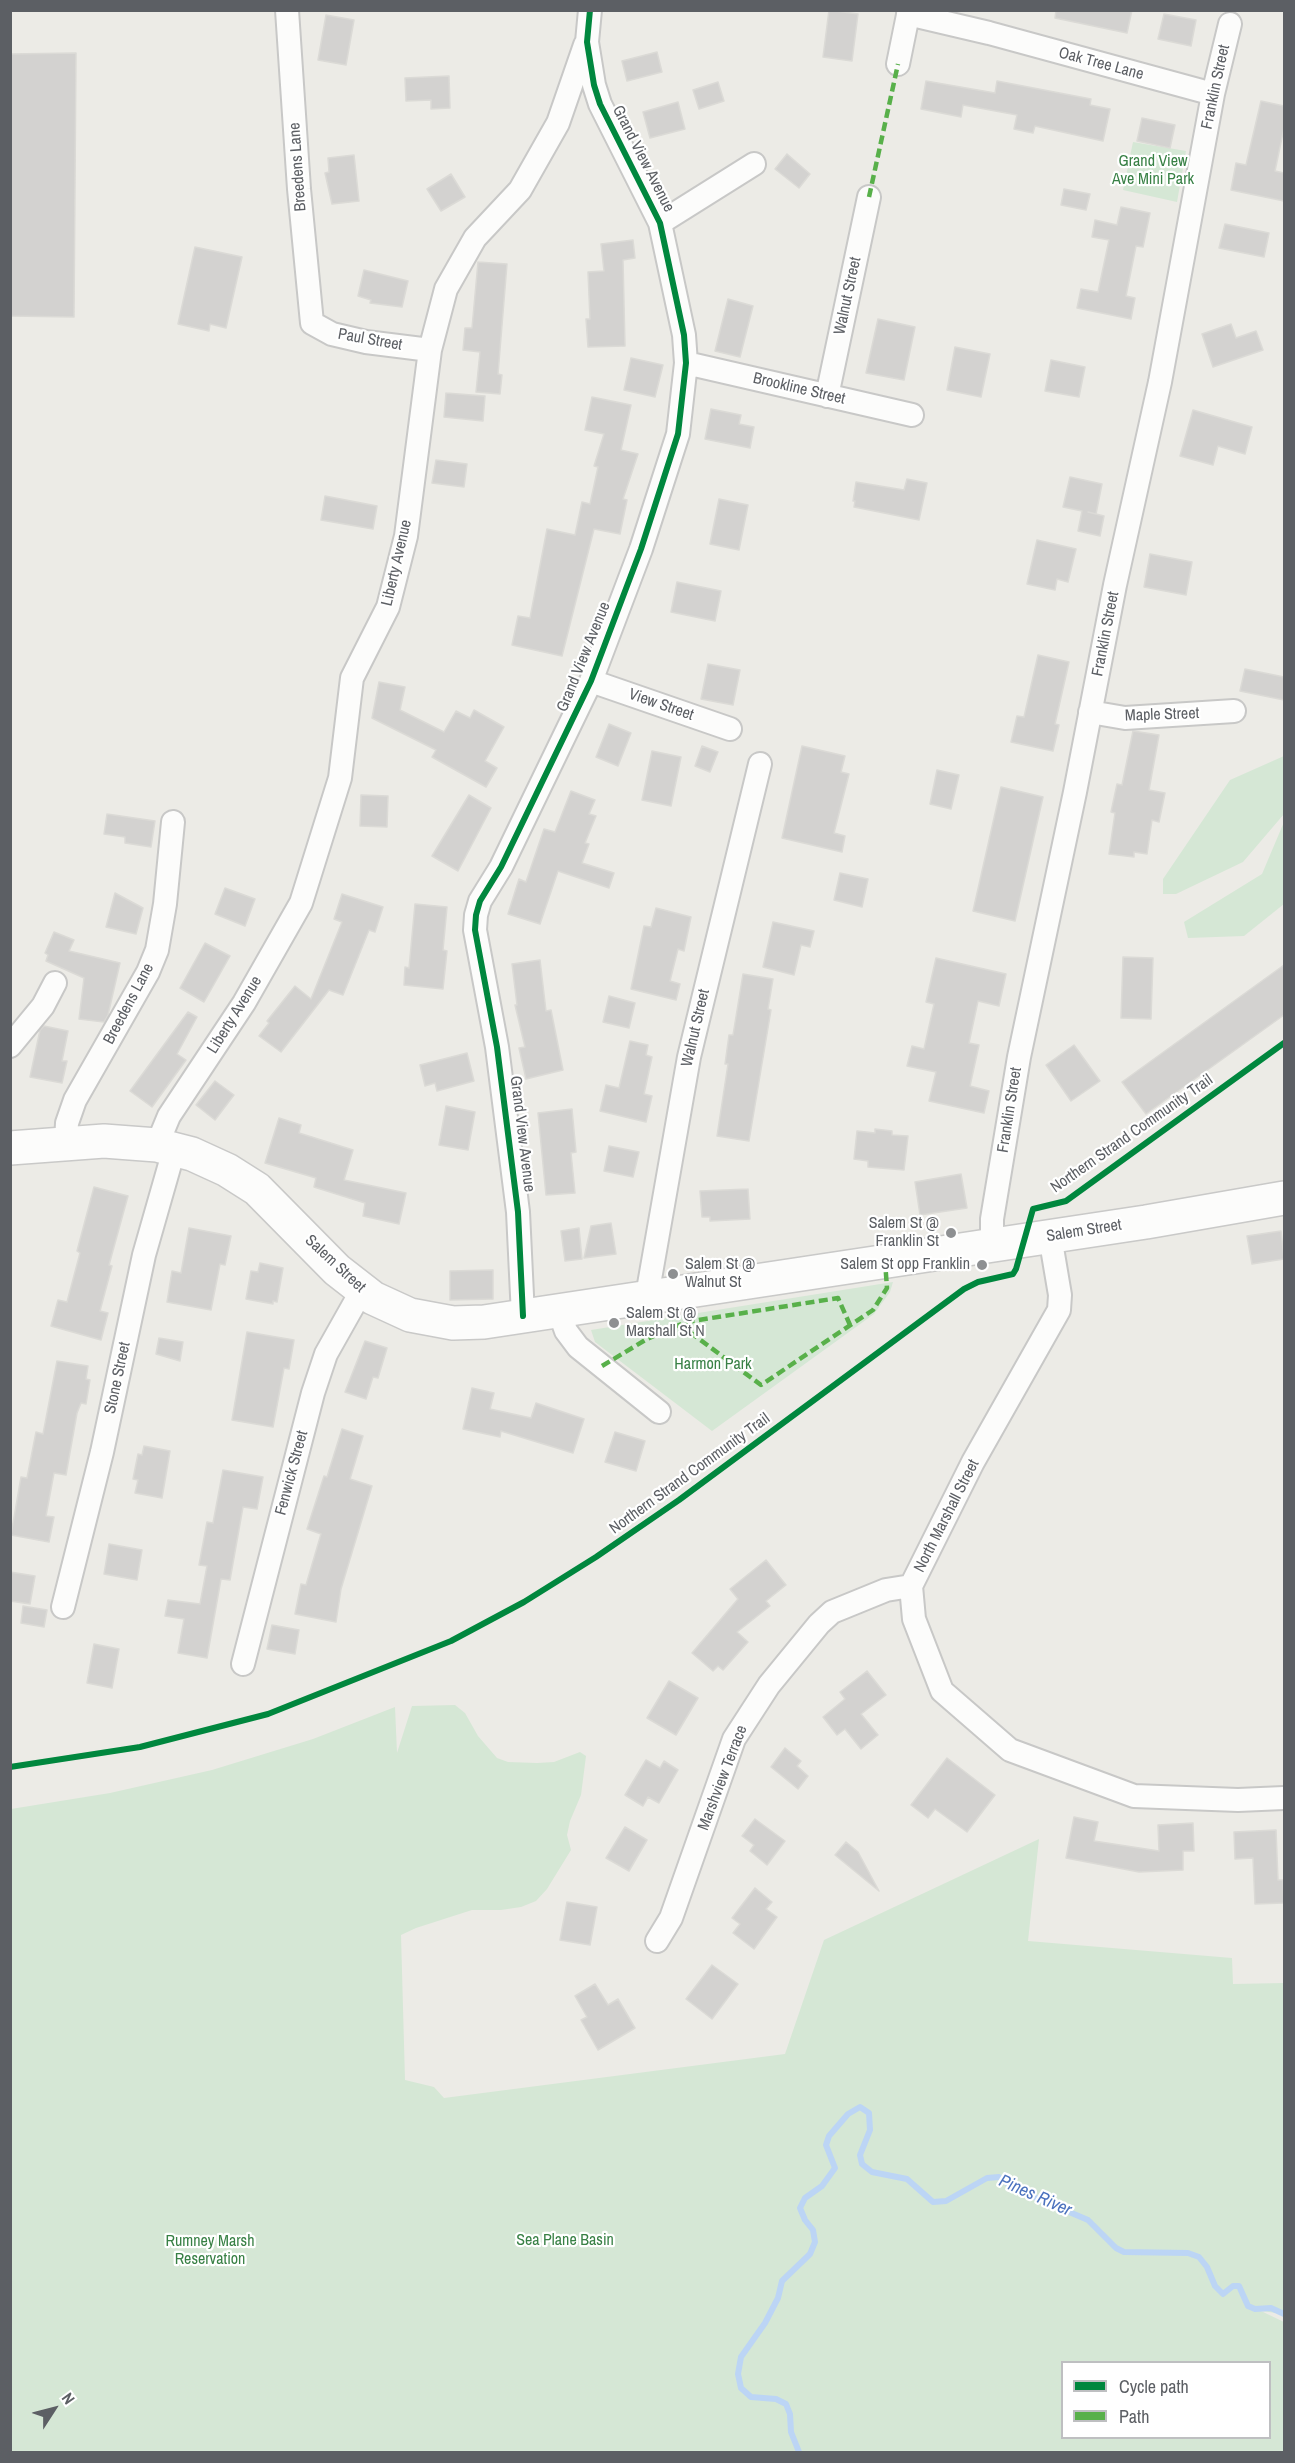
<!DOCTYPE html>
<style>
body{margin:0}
#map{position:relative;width:1295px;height:2463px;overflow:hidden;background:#ecebe6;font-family:"Archivo Narrow",sans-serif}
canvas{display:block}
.frame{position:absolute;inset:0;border:12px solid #5c5f64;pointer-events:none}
.legend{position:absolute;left:1061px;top:2361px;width:210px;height:78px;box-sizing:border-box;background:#fff;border:2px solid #bebfc1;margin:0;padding:8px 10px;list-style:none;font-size:18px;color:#5c5f64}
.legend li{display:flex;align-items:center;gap:12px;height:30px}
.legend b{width:30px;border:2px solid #bebfc1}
.north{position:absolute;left:24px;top:2379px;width:60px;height:60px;-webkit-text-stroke:4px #fff;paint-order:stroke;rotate:54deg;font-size:16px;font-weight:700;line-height:24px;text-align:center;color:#5c5f64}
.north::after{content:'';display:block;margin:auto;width:21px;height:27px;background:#5c5f64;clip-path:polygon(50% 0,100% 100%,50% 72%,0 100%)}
</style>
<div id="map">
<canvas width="1295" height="2463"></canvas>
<div class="frame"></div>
<ul class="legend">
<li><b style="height:8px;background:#00873e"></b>Cycle path</li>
<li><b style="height:8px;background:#58b04a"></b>Path</li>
</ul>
<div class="north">N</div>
</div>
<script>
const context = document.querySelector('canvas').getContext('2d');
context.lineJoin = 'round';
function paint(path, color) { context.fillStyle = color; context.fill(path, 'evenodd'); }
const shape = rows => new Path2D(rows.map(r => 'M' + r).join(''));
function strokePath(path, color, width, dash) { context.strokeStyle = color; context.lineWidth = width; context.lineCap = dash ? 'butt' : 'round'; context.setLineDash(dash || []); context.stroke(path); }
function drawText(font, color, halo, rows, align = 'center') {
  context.font = font + ' "Archivo Narrow",sans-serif'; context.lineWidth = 4.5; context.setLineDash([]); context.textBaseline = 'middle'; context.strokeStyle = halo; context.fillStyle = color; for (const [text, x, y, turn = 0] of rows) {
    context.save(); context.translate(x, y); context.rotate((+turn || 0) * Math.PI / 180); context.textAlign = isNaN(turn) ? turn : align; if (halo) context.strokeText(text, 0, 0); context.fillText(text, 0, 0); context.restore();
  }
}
paint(shape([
 [1133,142,1186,151,1177,202,1123,190],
 [1284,756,1284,814,1243,862,1176,894,1163,894,1163,879,1230,780],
 [1284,822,1284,904,1244,936,1188,938,1184,922,1262,874],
 [893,1282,890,1292,874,1314,712,1431,595,1342,591,1330],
 [455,1705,465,1713,478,1736,497,1758,508,1762,537,1763,554,1762,580,1752,586,1756,581,1795,570,1821,567,1835,571,1850,547,1889,536,1901,521,1907,501,1910,472,1910,416,1928,401,1935,405,2080,434,2087,444,2098,785,2054,824,1940,1039,1839,1028,1941,1232,1958,1233,1984,1284,1983,1284,2314,1261,2311,1284,2322,1284,2452,11,2452,11,1809,110,1793,212,1770,313,1739,395,1707,397,1753,412,1706],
 [1062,2362,1270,2362,1270,2438,1062,2438]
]), '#d5e7d5');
strokePath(shape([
 [799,2452,791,2432,790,2414,786,2404,776,2399,751,2397,741,2388,738,2374,741,2357,765,2323,778,2298,782,2281,810,2254,815,2242,813,2230,805,2220,800,2208,805,2198,822,2186,835,2168,826,2145,829,2136,848,2114,860,2107,869,2113,870,2130,860,2155,862,2164,872,2172,907,2179,933,2202,946,2201,987,2178,999,2177,1013,2188,1088,2220,1116,2248,1124,2252,1188,2253,1199,2257,1207,2267,1215,2286,1223,2294,1233,2286,1239,2286,1248,2306,1255,2309,1271,2308,1284,2314]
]), '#bcd5f5', 6);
const building = shape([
 [829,10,858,14,852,61,823,57,829,10],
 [1056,10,1132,10,1127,33,1055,18,1056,10],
 [1164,14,1196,20,1191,46,1158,39,1164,14],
 [326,15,354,20,346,65,318,60,326,15],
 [657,52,662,72,627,81,622,61,657,52],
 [76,53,74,317,10,316,10,54,76,53],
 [449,76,450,108,431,109,431,100,406,101,405,78,449,76],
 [926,81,995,93,997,81,1091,99,1090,105,1110,109,1103,141,1035,126,1033,133,1014,129,1017,115,963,105,961,117,921,109,926,81],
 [718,82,724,101,699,109,693,90,718,82],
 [1261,101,1284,106,1284,128,1275,171,1284,173,1284,201,1231,190,1236,163,1246,165,1261,101],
 [678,102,685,129,650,138,643,112,678,102],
 [1142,118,1175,125,1170,148,1137,141,1142,118],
 [787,154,810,174,799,188,775,169,787,154],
 [354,155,359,201,332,204,325,173,329,172,328,158,354,155],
 [451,174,465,197,441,211,427,189,451,174],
 [1064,189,1090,194,1086,210,1061,205,1064,189],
 [1121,207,1150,213,1143,247,1136,246,1126,296,1135,298,1131,319,1077,308,1081,289,1098,292,1109,240,1092,237,1095,220,1117,225,1121,207],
 [1225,224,1269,233,1264,257,1219,248,1225,224],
 [633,240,635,258,623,260,625,346,588,347,586,319,590,319,588,272,604,271,601,244,633,240],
 [195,247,242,257,226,328,210,324,209,331,178,324,195,247],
 [478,262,507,264,498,374,502,375,500,394,476,392,480,352,463,350,465,328,472,328,478,262],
 [364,270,408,281,402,307,370,303,371,300,358,296,364,270],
 [728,299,753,306,740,357,715,351,728,299],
 [878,319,915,327,904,380,866,373,878,319],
 [1231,324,1236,338,1256,331,1263,350,1213,367,1202,334,1231,324],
 [955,347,990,354,981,397,947,390,955,347],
 [631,358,663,365,655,397,624,390,631,358],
 [1051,360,1085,367,1079,397,1045,391,1051,360],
 [446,393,485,396,483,421,444,417,446,393],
 [592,397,631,405,621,450,638,454,623,499,627,500,620,534,594,529,562,656,512,645,518,616,530,618,547,529,575,535,582,502,590,504,598,467,594,466,604,434,585,430,592,397],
 [711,409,741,415,739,424,754,427,750,448,705,439,711,409],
 [1193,410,1252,427,1245,454,1218,446,1213,465,1180,456,1193,410],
 [436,460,467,464,464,487,432,483,436,460],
 [1070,477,1102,484,1096,514,1088,512,1104,516,1100,536,1078,531,1082,511,1063,507,1070,477],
 [907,479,927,483,919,520,854,507,855,501,853,501,856,482,904,490,907,479],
 [325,496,377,506,373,529,321,520,325,496],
 [719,499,748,505,739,550,710,544,719,499],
 [1037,540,1076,549,1068,582,1057,579,1055,590,1027,584,1037,540],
 [1150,554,1192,562,1186,595,1144,587,1150,554],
 [677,582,721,591,715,621,671,612,677,582],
 [1038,655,1069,662,1055,724,1059,725,1053,751,1011,742,1017,716,1024,717,1038,655],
 [708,664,740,670,733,705,701,699,708,664],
 [1245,669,1284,677,1284,700,1240,691,1245,669],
 [379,682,405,687,400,710,444,732,456,711,470,718,474,710,504,727,485,761,497,768,486,787,432,757,436,750,372,718,379,682],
 [609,724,631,733,618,766,596,757,609,724],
 [1133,731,1159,735,1149,790,1165,793,1159,822,1152,820,1147,854,1134,852,1134,857,1109,854,1115,813,1111,812,1117,784,1122,785,1133,731],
 [702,746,718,752,710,772,695,766,702,746],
 [802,746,845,756,841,772,849,774,834,833,845,836,842,852,782,838,802,746],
 [652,751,681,757,671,806,642,800,652,751],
 [937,770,959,775,951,809,930,804,937,770],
 [1001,787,1043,797,1015,921,973,911,1001,787],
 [571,791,595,800,589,814,596,816,585,843,589,844,582,863,614,873,609,888,558,871,540,924,508,914,519,879,526,882,544,829,555,832,571,791],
 [361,795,388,796,387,827,360,826,361,795],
 [469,795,491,808,458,871,432,856,469,795],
 [107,814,155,821,151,847,125,843,125,837,104,834,107,814],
 [840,873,868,879,862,907,834,900,840,873],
 [225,888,255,899,245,926,215,914,225,888],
 [115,893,143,908,136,934,106,927,115,893],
 [342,894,383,907,375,932,369,930,343,995,329,990,281,1052,259,1036,269,1023,267,1021,295,986,311,999,342,922,334,919,342,894],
 [415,904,447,907,443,950,447,951,443,989,404,985,405,967,409,968,415,904],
 [656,908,691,917,684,951,678,949,670,981,680,984,676,1000,631,989,644,926,651,927,656,908],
 [773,922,814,931,810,947,801,945,794,975,763,967,773,922],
 [54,932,74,940,69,951,120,963,108,1015,104,1022,79,1019,84,978,46,961,48,955,45,953,54,932],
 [205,943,230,956,204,1002,180,988,205,943],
 [1123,957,1153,958,1151,1019,1121,1018,1123,957],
 [936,958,1006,974,999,1006,978,1001,969,1043,979,1045,970,1086,989,1091,984,1113,929,1101,936,1072,907,1066,912,1046,924,1049,934,1004,926,1002,936,958],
 [540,960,546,1011,551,1010,563,1070,526,1079,519,1048,525,1047,515,1005,517,1005,512,964,540,960],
 [1284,965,1284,1015,1146,1114,1122,1082,1284,965],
 [743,974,773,979,768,1009,771,1010,749,1141,717,1136,728,1064,725,1064,729,1035,733,1035,743,974],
 [609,996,635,1003,629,1028,603,1022,609,996],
 [188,1012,197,1017,177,1054,186,1060,152,1107,130,1091,188,1012],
 [44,1026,68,1031,62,1061,67,1061,62,1083,30,1077,40,1030,44,1026],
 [630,1041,648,1045,646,1055,652,1057,644,1094,652,1096,646,1122,600,1111,606,1085,619,1088,630,1041],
 [1074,1045,1100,1081,1071,1101,1046,1065,1074,1045],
 [467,1053,474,1081,437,1091,435,1083,425,1086,420,1065,467,1053],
 [215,1081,234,1095,215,1120,196,1105,215,1081],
 [446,1106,475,1112,468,1150,439,1145,446,1106],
 [572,1109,576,1152,571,1153,575,1193,546,1195,538,1113,572,1109],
 [279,1118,301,1125,299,1133,353,1150,344,1180,406,1193,399,1224,363,1216,365,1203,314,1187,316,1178,265,1163,279,1118],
 [875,1129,892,1131,892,1135,908,1136,904,1170,868,1167,868,1161,854,1159,857,1131,875,1133,875,1129],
 [609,1146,639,1152,633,1177,604,1171,609,1146],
 [961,1174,967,1208,920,1215,915,1182,961,1174],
 [94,1187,128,1196,109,1265,112,1266,100,1311,108,1313,101,1340,51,1326,58,1300,67,1302,80,1253,77,1251,94,1187],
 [748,1189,750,1219,710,1221,710,1217,702,1217,700,1191,748,1189],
 [611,1223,616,1254,584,1258,591,1226,611,1223],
 [189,1228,231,1236,225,1265,220,1264,211,1310,167,1302,172,1271,181,1273,189,1228],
 [579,1228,582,1259,565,1261,561,1231,579,1228],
 [1281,1231,1284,1259,1252,1264,1247,1236,1281,1231],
 [260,1263,283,1268,277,1302,273,1301,273,1304,246,1299,251,1271,258,1272,260,1263],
 [493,1270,493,1299,450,1300,450,1271,493,1270],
 [247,1332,294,1340,289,1369,284,1368,273,1427,232,1420,247,1332],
 [159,1338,183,1342,180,1361,156,1354,159,1338],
 [365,1341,387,1348,378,1378,373,1377,366,1399,345,1392,365,1341],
 [57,1361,88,1366,86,1379,90,1380,86,1404,81,1403,77,1413,66,1475,54,1473,46,1516,54,1517,49,1542,11,1535,21,1477,27,1478,36,1432,43,1434,57,1361],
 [472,1388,494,1393,490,1409,531,1418,536,1403,584,1419,573,1453,501,1431,500,1437,463,1429,472,1388],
 [342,1429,363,1436,350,1479,372,1486,341,1589,336,1622,295,1614,301,1584,306,1585,321,1534,307,1529,324,1476,327,1477,342,1429],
 [615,1432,645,1441,636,1471,605,1462,615,1432],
 [144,1446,170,1451,162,1498,135,1493,138,1480,133,1479,138,1454,142,1455,144,1446],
 [223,1470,263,1477,257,1509,243,1507,230,1580,221,1579,207,1658,178,1653,184,1619,165,1616,168,1600,200,1604,207,1566,199,1565,207,1522,213,1523,223,1470],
 [109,1544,142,1550,137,1580,104,1574,109,1544],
 [766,1560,786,1585,766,1601,770,1606,737,1632,748,1642,723,1670,718,1666,713,1671,692,1653,738,1599,730,1589,766,1560],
 [10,1572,35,1576,30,1604,10,1601,10,1572],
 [23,1606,47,1610,44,1627,21,1623,23,1606],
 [272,1625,299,1630,295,1654,267,1649,272,1625],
 [94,1644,119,1649,112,1688,87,1683,94,1644],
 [867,1671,886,1695,861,1714,878,1735,861,1749,845,1729,837,1735,823,1717,845,1699,840,1692,867,1671],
 [669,1681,698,1698,676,1735,647,1718,669,1681],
 [785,1748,801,1761,797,1766,808,1776,798,1789,771,1767,785,1748],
 [947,1758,995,1795,967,1832,935,1809,928,1818,911,1805,947,1758],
 [646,1760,660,1768,664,1761,678,1770,659,1803,648,1797,643,1806,625,1795,646,1760],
 [1074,1817,1098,1822,1094,1841,1159,1851,1158,1825,1193,1823,1194,1851,1183,1851,1183,1870,1139,1872,1066,1858,1074,1817],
 [755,1819,785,1841,767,1865,750,1851,754,1845,742,1836,755,1819],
 [625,1827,647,1840,629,1871,606,1858,625,1827],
 [1276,1830,1278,1880,1283,1880,1284,1903,1255,1904,1253,1858,1235,1859,1234,1832,1276,1830],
 [846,1842,858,1852,879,1891,835,1855,846,1842],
 [755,1888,772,1902,766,1909,777,1917,754,1949,733,1933,740,1924,732,1918,755,1888],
 [567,1902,597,1907,590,1945,560,1940,567,1902],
 [712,1965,738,1984,712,2019,686,1999,712,1965],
 [595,1984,608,2005,618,1999,635,2028,598,2050,581,2020,587,2017,575,1996,595,1984]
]);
paint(building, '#d3d2d0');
strokePath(building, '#dbdad6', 1.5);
const minor = shape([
 [287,10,299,189,312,323,332,334,366,342,430,350],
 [908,14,989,33,1213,94],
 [898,64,909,10],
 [660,223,754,164],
 [686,363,912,415],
 [827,396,869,197],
 [591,681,730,729],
 [1090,712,1125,718,1234,711],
 [10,1046,43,1006,55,983],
 [66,1142,67,1123,75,1100,148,972,157,950,165,904,173,822],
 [157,1145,169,1116,244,1003,301,903,340,778,352,678,388,607,406,536,430,350,446,289,475,238,520,190,558,123,585,45],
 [1050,1236,1060,1295,1059,1310,973,1462,911,1586,914,1619,942,1691,1010,1750,1134,1796,1238,1800,1284,1798],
 [992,1245,992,1219,1019,1057,1075,792,1115,585,1160,382,1213,94,1230,24],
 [647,1296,689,1057,760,764],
 [559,1311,566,1331,578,1347,659,1412],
 [523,1316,518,1212,497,1047,475,930,476,915,480,901,501,867,591,681,641,549,678,434,686,363,684,335,660,223,600,104,594,85,587,42,590,10],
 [63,1607,102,1452,144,1255,174,1150],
 [243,1664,313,1393,326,1354,362,1290],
 [657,1941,671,1918,734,1739,769,1685,819,1624,832,1612,886,1590,911,1586]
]);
const secondary = shape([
 [10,1148,104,1141,157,1145,192,1154,227,1170,257,1189,337,1270,373,1298,410,1315,453,1323,484,1322,1146,1222,1284,1198]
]);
strokePath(minor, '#c8c8c7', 26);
strokePath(secondary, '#c9c9c8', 36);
strokePath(minor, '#fcfcfb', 22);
strokePath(secondary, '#fcfcfb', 33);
strokePath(shape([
 [869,197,898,64],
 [679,1324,761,1385,873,1310,887,1288,885,1261],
 [602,1366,647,1339,686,1322,838,1298,850,1325]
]), '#58b04a', 4.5, [9, 4.5]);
strokePath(shape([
 [523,1316,518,1212,497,1047,475,930,476,915,480,901,501,867,591,681,641,549,678,434,686,363,684,335,660,223,600,104,594,85,587,42,590,10],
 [10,1767,140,1747,268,1714,451,1641,524,1602,596,1557,679,1500,964,1289,978,1282,1013,1274,1016,1269,1033,1209,1066,1201,1284,1043]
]), '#00873e', 6);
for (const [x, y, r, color] of [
 [951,1233,6,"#8e9092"],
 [982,1265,6,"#8e9092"],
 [673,1274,6,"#8e9092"],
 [614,1323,6,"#8e9092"]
]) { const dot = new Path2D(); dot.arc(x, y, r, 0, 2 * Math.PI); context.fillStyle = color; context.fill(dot); strokePath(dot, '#fff', 2); }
drawText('16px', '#5c5f64', '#fff', [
 ["Oak Tree Lane",1101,64,15],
 ["Franklin Street",1216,87,-78],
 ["Grand View Avenue",643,159,63],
 ["Breedens Lane",298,167,-94],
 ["Walnut Street",848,296,-78],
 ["Paul Street",370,340,10],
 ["Brookline Street",799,389,13],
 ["Liberty Avenue",397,563,-77],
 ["Franklin Street",1106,634,-79],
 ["Grand View Avenue",584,657,-68],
 ["View Street",661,705,19],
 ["Maple Street",1162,715,-2],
 ["Breedens Lane",129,1004,-62],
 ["Liberty Avenue",235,1015,-58],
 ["Walnut Street",696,1028,-77],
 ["Franklin Street",1010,1110,-81],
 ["Grand View Avenue",522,1134,83],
 ["Northern Strand Community Trail",1132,1134,-35],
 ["Salem Street",1084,1231,-9],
 ["Salem Street",335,1264,43],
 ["Stone Street",118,1378,-78],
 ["Fenwick Street",292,1473,-75],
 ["Northern Strand Community Trail",690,1474,-36],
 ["North Marshall Street",947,1516,-63],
 ["Marshview Terrace",723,1778,-69]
]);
drawText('16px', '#388045', '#fff', [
 ["Grand View",1153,162],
 ["Ave Mini Park",1153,180],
 ["Harmon Park",713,1365],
 ["Sea Plane Basin",565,2241],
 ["Rumney Marsh",210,2242],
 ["Reservation",210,2260]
]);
drawText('16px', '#5c5f64', '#fff', [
 ["Salem St @",939,1224],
 ["Franklin St",939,1242],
 ["Salem St @",685,1265,"left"],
 ["Walnut St",685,1283,"left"],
 ["Salem St opp Franklin",970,1265],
 ["Salem St @",626,1314,"left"],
 ["Marshall St N",626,1332,"left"]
], 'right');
drawText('italic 18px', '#4b72be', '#fff', [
 ["Pines River",1035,2196,24]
]);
</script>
